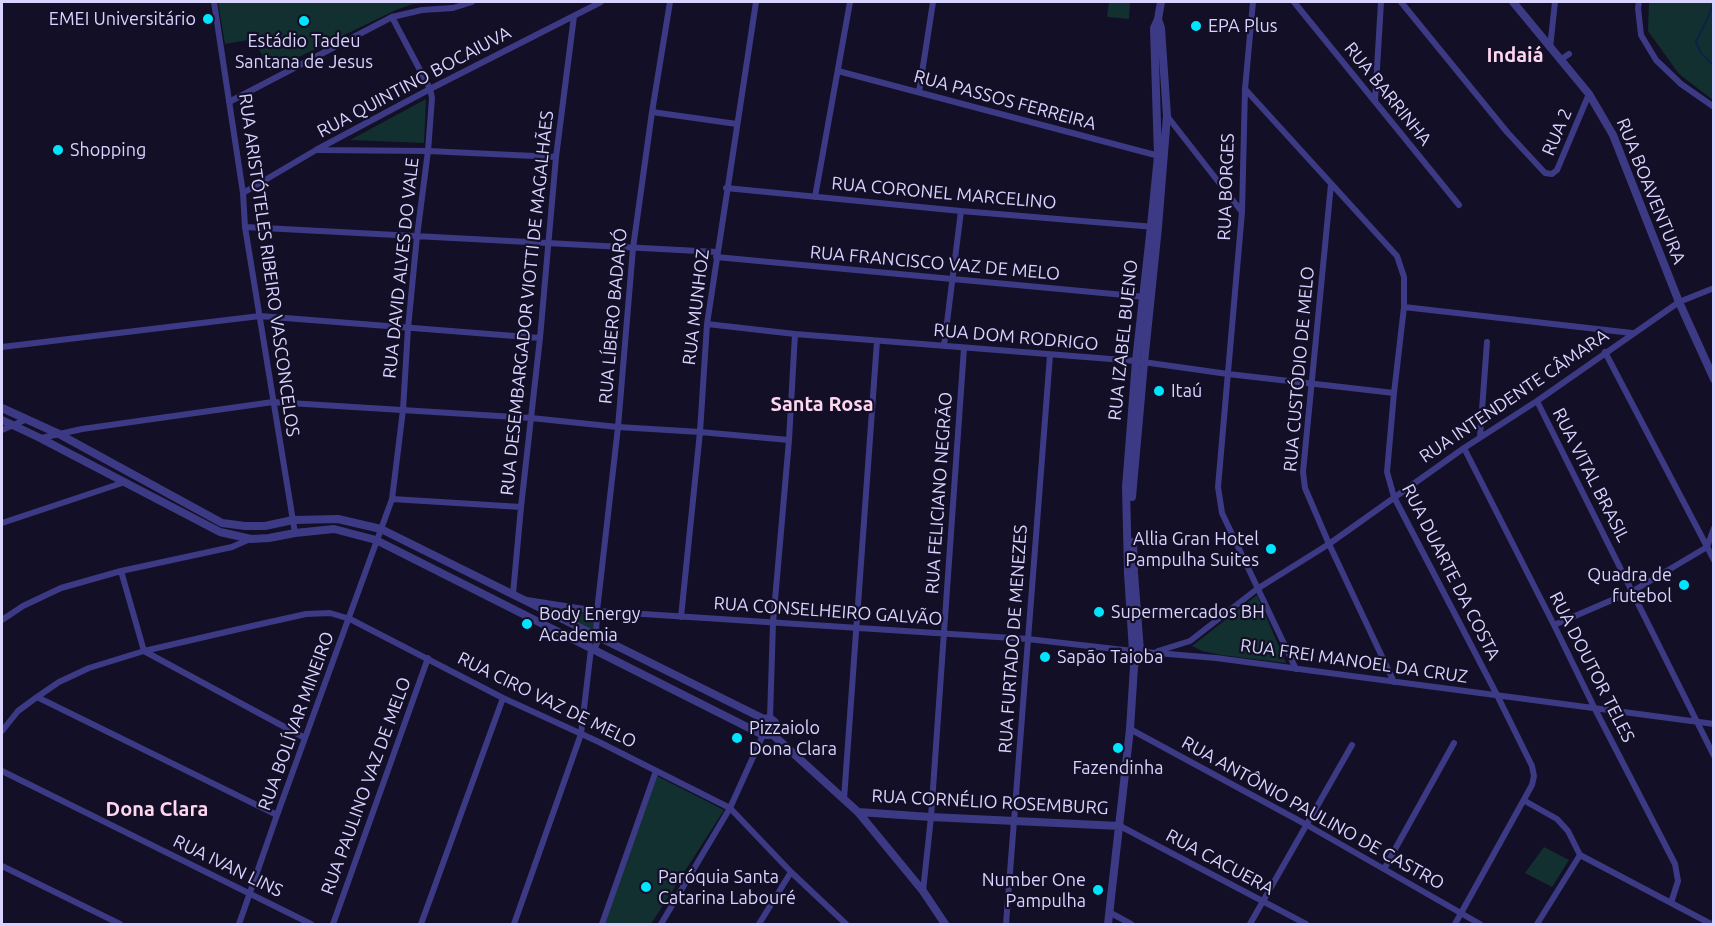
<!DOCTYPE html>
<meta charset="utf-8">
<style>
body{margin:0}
#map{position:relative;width:1715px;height:926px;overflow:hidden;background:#130f26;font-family:Ubuntu,sans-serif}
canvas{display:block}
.frame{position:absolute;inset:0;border:3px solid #d9d4ff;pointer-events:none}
</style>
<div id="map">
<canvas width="1715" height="926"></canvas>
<div class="frame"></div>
</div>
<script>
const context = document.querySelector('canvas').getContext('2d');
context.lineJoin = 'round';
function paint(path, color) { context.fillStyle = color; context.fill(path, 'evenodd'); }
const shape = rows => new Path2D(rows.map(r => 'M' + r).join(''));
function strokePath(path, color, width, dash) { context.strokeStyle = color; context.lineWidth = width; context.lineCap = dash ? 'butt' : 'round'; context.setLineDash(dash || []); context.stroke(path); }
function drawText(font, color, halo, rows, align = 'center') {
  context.font = font + ' Ubuntu,sans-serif'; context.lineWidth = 4.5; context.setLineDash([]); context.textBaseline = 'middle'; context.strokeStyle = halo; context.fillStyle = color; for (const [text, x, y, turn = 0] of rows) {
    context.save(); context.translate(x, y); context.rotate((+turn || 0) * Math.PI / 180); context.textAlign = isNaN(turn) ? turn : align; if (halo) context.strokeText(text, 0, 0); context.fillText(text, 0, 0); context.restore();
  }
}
paint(shape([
 [218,2,447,2,413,4,398,9,270,71,254,39,225,44],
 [1109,2,1130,2,1129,19,1107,17],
 [1649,2,1713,2,1713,100,1679,74,1648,31],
 [426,99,424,143,350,140],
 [1257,595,1286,663,1221,655,1202,651,1192,646],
 [536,602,594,610,594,632],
 [657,776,724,810,651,924,604,924],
 [1544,847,1569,860,1552,887,1525,873]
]), '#12302f');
strokePath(shape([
 [1712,2,1713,3,1710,13,1696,42,1701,53,1714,66]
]), '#0c2248', 2);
strokePath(shape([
 [214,2,243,193,245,227,295,533],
 [1253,2,1245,89,1242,212,1218,487,1222,513,1296,669],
 [1294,2,1459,205],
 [1401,2,1507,132,1545,173,1552,174,1557,170,1589,94],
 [1639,2,1638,8,1641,35,1656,60,1681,84,1714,107],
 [1550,48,1555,2],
 [1560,60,1569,54],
 [838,71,1159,156],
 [1245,89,1397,256,1404,277,1404,307,1394,393,1387,472,1394,497,1497,695,1532,766,1534,776,1532,785,1455,924],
 [919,92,933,2],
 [1375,101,1381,2],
 [229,102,392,17,422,10,453,8,472,2],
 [652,112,737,124],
 [1167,116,1242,212],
 [317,150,428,151,556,157],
 [1331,184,1303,472,1305,488,1329,544,1394,682],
 [726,188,961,211,1155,227],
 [243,193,316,150,430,89,601,2],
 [815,197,850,2],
 [245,227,717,252],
 [716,257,1146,297],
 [1404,307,1632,333],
 [707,324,795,334,1136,361,1228,374,1394,393],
 [944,346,961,211],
 [2,347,260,316,540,338],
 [1605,352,1714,560],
 [1537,401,1714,756],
 [2,430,27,419],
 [1480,437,1487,342],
 [41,438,82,429,273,402,531,418,618,427,700,432,789,440],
 [1464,448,1554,625,1594,707,1675,864,1678,881,1671,903],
 [392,499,521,507],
 [2,523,125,482],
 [121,571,144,651,305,738],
 [513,594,521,507,540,338,556,157,574,16],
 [527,600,597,611,1028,639,1133,651,1216,658,1714,724],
 [681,617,700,432,707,324,756,2],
 [2,620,23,606,61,588,121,571,232,547,250,539],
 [1554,625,1633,591,1707,547,1714,528],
 [591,649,595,648,598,640,596,635,597,611,618,427,633,248,652,112,670,2],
 [1158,651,1190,641,1257,589,1329,544,1464,448,1537,401,1679,302,1714,288],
 [37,697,277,815],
 [770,718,773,623,789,440,795,334],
 [1130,729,1307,825,1480,924],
 [2,731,18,711,37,697,59,682,89,668,144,651,252,626,306,614,330,613,350,619,503,698,599,742,730,808,791,872,846,924],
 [2,771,311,924],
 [844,799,877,341],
 [1525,801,1557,819,1568,831,1580,855,1711,924],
 [1120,826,1306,924],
 [2,866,120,924],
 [1384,869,1454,743],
 [923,891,931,817,964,348],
 [1109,912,1131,924],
 [239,924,277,815,392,499,403,410,408,328,417,236,428,151,432,98,430,89,392,17],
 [333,924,428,658],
 [421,924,503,698],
 [514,924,581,734,591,649,589,646,590,640,596,635],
 [602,924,656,771],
 [661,924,730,808,763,735],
 [759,924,791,872],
 [1006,924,1050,355],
 [1250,924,1352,745],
 [1537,924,1580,855]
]), '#3d3a85', 6);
strokePath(shape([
 [1513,2,1589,94,1613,135,1679,302,1714,379],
 [2,408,59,434,222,523,245,526,265,526,293,520,338,519,381,529,764,719],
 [2,420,40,438,220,532,251,539,269,538,295,533,334,529,376,540,763,735,769,735,774,733,776,727,775,722,770,718,762,719,758,727,760,732],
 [1132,497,1144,363,1158,227,1167,116,1161,28,1158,19],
 [1133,542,1134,573,1140,651,1135,664],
 [772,734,858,812,923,891,945,924],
 [858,812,931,817,1120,826],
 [1108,924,1130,729,1134,667,1128,573,1126,487,1136,361,1151,226,1158,156,1154,28,1158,19,1161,2]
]), '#3d3a85', 8);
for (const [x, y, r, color] of [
 [208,19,6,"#00e5ff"],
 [304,21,6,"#00e5ff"],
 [1196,26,6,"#00e5ff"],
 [58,150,6,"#00e5ff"],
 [1159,391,6,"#00e5ff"],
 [1271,549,6,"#00e5ff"],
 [1684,585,6,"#00e5ff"],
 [1099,612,6,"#00e5ff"],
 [527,624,6,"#00e5ff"],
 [1045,657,6,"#00e5ff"],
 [737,738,6,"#00e5ff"],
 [1118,748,6,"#00e5ff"],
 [646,887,6,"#00e5ff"],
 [1098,890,6,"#00e5ff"]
]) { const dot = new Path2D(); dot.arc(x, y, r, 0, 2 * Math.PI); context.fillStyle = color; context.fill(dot); strokePath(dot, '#130f26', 2); }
drawText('18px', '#d9d4ff', '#130f26', [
 ["EMEI Universitário",196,19,"right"],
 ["EPA Plus",1208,26],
 ["Estádio Tadeu",304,41,"center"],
 ["Santana de Jesus",304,62,"center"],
 ["Shopping",70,150],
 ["Itaú",1171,391],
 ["Allia Gran Hotel",1259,539,"right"],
 ["Pampulha Suites",1259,560,"right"],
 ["Quadra de",1672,575,"right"],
 ["futebol",1672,596,"right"],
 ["Supermercados BH",1111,612],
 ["Body Energy",539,614],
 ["Academia",539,635],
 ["Sapão Taioba",1057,657],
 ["Pizzaiolo",749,728],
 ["Dona Clara",749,749],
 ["Fazendinha",1118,768,"center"],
 ["Paróquia Santa",658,877],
 ["Catarina Labouré",658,898],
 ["Number One",1086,880,"right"],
 ["Pampulha",1086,901,"right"]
], 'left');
drawText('18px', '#d9d4ff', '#130f26', [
 ["RUA QUINTINO BOCAIUVA",414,82,-28],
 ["RUA BARRINHA",1388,94,51],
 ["RUA PASSOS FERREIRA",1005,100,15],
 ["RUA 2",1557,132,-67],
 ["RUA BORGES",1226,187,-88],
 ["RUA BOAVENTURA",1651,191,68],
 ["RUA CORONEL MARCELINO",944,193,5],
 ["RUA FRANCISCO VAZ DE MELO",935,263,5],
 ["RUA ARISTÓTELES RIBEIRO VASCONCELOS",269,265,82],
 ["RUA DAVID ALVES DO VALE",401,268,-84],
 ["RUA DESEMBARGADOR VIOTTI DE MAGALHÃES",527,303,-84],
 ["RUA MUNHOZ",696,307,-83],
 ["RUA LÍBERO BADARÓ",613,316,-85],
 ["RUA DOM RODRIGO",1016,337,5],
 ["RUA IZABEL BUENO",1123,340,-84],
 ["RUA CUSTÓDIO DE MELO",1299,369,-85],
 ["RUA INTENDENTE CÂMARA",1514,396,-34],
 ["RUA VITAL BRASIL",1591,475,63],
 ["RUA FELICIANO NEGRÃO",939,493,-86],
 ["RUA DUARTE DA COSTA",1451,572,63],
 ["RUA CONSELHEIRO GALVÃO",828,611,4],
 ["RUA FURTADO DE MENEZES",1013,639,-86],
 ["RUA FREI MANOEL DA CRUZ",1354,661,8],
 ["RUA DOUTOR TELES",1592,667,63],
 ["RUA CIRO VAZ DE MELO",547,700,26],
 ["RUA BOLÍVAR MINEIRO",296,721,-70],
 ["RUA PAULINO VAZ DE MELO",366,786,-70],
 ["RUA CORNÉLIO ROSEMBURG",990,802,3],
 ["RUA ANTÔNIO PAULINO DE CASTRO",1313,813,29],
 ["RUA CACUERA",1220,862,28],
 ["RUA IVAN LINS",228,866,26]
]);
drawText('bold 20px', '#ffd6f0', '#130f26', [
 ["Indaiá",1515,55],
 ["Santa Rosa",822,404],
 ["Dona Clara",157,809]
]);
</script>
